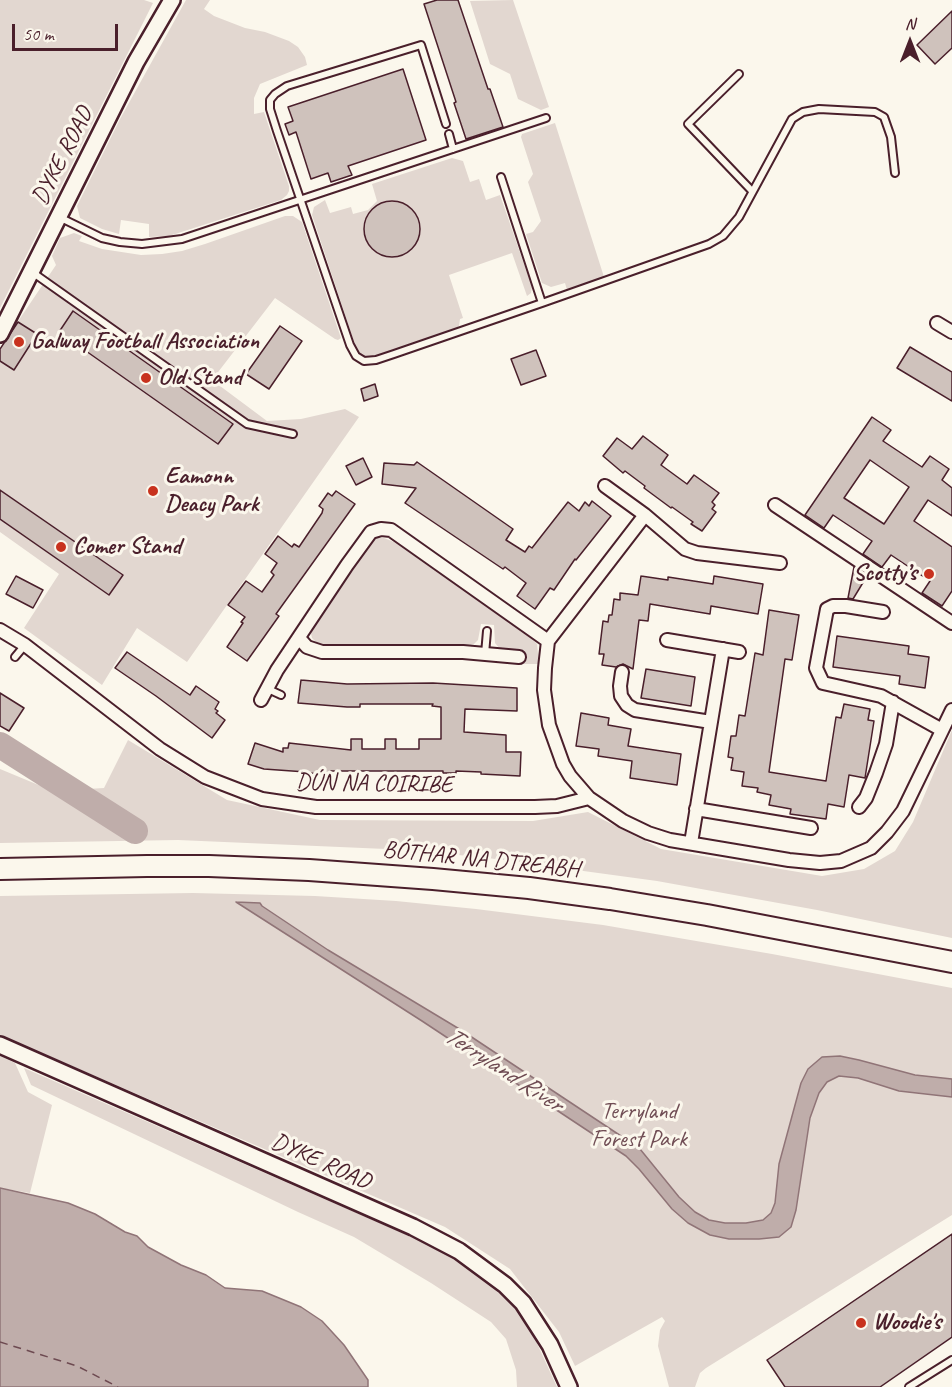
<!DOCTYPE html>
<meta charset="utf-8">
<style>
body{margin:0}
#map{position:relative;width:952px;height:1387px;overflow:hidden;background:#fbf7ec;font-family:Caveat,sans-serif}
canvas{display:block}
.north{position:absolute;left:880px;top:12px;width:60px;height:60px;-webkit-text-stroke:4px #fbf7ec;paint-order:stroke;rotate:0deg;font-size:16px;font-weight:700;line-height:24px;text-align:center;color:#4a1f2b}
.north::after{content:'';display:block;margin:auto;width:21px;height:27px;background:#4a1f2b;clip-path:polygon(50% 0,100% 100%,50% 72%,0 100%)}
.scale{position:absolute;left:12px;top:24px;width:106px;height:27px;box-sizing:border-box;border:3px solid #4a1f2b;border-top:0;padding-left:8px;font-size:18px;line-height:21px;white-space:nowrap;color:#4a1f2b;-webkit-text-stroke:4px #fbf7ec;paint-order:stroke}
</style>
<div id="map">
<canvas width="952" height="1387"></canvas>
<div class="north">N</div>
<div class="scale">50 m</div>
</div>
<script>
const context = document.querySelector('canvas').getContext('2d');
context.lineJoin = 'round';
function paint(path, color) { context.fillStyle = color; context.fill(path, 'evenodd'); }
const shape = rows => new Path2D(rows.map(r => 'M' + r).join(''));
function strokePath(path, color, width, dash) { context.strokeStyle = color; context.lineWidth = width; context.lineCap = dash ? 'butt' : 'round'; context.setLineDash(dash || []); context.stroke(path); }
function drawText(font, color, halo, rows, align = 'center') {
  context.font = font + ' Caveat,sans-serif'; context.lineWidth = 6; context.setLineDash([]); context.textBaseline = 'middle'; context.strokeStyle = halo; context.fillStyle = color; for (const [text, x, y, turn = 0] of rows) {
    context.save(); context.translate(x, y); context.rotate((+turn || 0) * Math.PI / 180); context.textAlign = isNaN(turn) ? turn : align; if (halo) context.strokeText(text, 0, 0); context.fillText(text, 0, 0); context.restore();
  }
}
paint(shape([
 [0,0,144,0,153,3,0,308],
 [186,0,210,0,204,9,214,16,245,28,265,32,289,41,298,47,305,57,307,65,260,84,254,98,254,114,264,112,289,186,289,191,287,195,281,200,169,236,149,237,149,224,121,220,119,234,102,229,80,218,77,206,120,119],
 [513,0,549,107,541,110,518,99,510,74,490,64,470,1],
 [555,123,604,277,567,290,565,283,551,287,542,283,526,234,533,232,541,221,528,182,533,174,521,137,522,134],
 [452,158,463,161,470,182,479,179,486,200,500,195,532,287,531,293,527,296,512,253,449,275,463,318,460,319,459,326,453,330,373,357,363,356,356,348,312,215,314,207,325,200,330,213,351,207,353,214,368,210,377,201,372,184],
 [285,216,293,216,302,222,341,338,338,340,335,339,275,298,212,380,267,421,301,419,345,409,359,417,187,662,137,628,102,685,24,628,59,574,0,532,0,348,56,265,52,256,60,238,74,233,82,236,79,241,102,249,141,255,162,254,182,251,205,244],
 [377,538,384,538,394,542,529,636,537,644,539,664,521,664,521,651,500,649,495,643,494,625,481,624,478,640,474,644,467,646,326,647,317,643,312,638,310,629,372,542],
 [952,730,952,938,817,910,657,881,488,858,409,850,178,840,0,843,0,769,53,791,104,788,128,740,227,800,320,820,533,821,588,812,661,849,822,876,864,869,895,851,913,822],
 [193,893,315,896,396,901,476,909,603,925,772,954,952,988,952,1215,706,1368,700,1373,695,1387,669,1387,658,1346,660,1330,665,1321,662,1317,575,1366,559,1332,510,1269,445,1227,0,1035,0,896],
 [0,1056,15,1063,28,1092,52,1105,30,1193,0,1188],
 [24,1068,414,1238,447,1255,484,1280,514,1306,535,1339,557,1387,517,1387,516,1370,506,1339,491,1322,431,1283,354,1237,298,1212,31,1085]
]), '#e2d7d0');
const water = shape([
 [236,902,260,903,262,906,328,950,461,1030,621,1136,640,1149,679,1197,695,1212,709,1220,725,1223,746,1223,763,1220,771,1213,775,1203,779,1164,801,1083,808,1069,822,1057,840,1056,859,1060,915,1075,952,1079,952,1097,899,1091,858,1078,839,1076,827,1082,819,1093,810,1118,796,1210,791,1227,779,1237,759,1239,729,1239,710,1235,688,1223,672,1209,639,1169,626,1156,422,1021,236,902],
 [0,1188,68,1203,95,1214,125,1232,137,1236,148,1247,181,1265,206,1275,225,1288,262,1291,301,1307,322,1321,344,1345,368,1380,368,1387,0,1387,0,1188]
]);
paint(water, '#bfadaa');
strokePath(water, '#907477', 1.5);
strokePath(shape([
 [0,745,135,831]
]), '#bfadaa', 26);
strokePath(shape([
 [0,1342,77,1366,118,1387]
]), '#6d4a51', 1.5, [8, 6]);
const building = shape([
 [437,0,458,0,488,89,490,89,503,127,466,139,454,103,456,102,424,4,437,0],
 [952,11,952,48,935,64,917,45,952,11],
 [403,69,426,140,348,166,352,175,331,182,328,173,311,179,296,132,289,135,285,124,293,121,288,107,403,69],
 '364 229a28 28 0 1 1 56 0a28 28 0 1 1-56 0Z',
 [73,311,233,424,218,444,59,332,73,311],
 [18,322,37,334,14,370,0,361,0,349,18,322],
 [280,326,302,341,269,389,246,374,280,326],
 [910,347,952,372,952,401,897,368,910,347],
 [536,350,546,376,521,385,511,359,536,350],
 [375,384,378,396,364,401,361,389,375,384],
 [872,417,891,430,883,441,922,467,930,456,949,469,942,480,952,488,952,516,928,500,914,521,952,547,952,591,942,606,922,593,930,581,891,555,882,567,863,554,872,541,833,515,824,528,805,515,872,417],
 [870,460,909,487,884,524,844,498,870,460],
 [643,436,668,455,661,465,687,484,694,475,719,493,712,502,715,505,712,509,716,512,702,531,691,524,693,522,672,507,671,508,644,488,645,486,625,471,623,473,603,456,617,438,632,449,643,436],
 [363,458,372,477,356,485,346,466,363,458],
 [417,462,513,529,506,540,525,552,529,546,532,548,568,502,579,511,585,502,589,506,592,501,611,516,576,560,575,559,554,590,550,588,535,609,517,596,526,583,505,567,503,569,405,503,416,488,382,484,384,463,414,465,417,462],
 [0,490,123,575,109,595,0,519,0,490],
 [336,491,355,504,276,614,279,616,247,661,227,647,243,623,241,622,245,617,228,605,246,581,262,592,274,575,271,572,277,563,265,554,278,536,292,547,294,544,299,547,322,513,323,509,319,506,328,493,332,496,336,491],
 [854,567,867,576,853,599,848,598,854,567],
 [16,576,43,590,33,608,6,594,16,576],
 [641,576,668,580,668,577,713,584,714,576,763,584,758,614,711,606,710,614,650,604,648,621,639,620,633,669,623,664,616,667,602,665,604,654,599,654,603,621,608,622,609,615,612,615,614,599,620,600,620,593,638,595,641,576],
 [769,610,799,615,792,660,785,659,769,772,826,781,836,717,841,718,844,704,870,709,868,720,874,721,865,778,849,775,844,807,828,804,826,819,790,814,791,809,769,805,771,795,757,792,758,788,742,786,744,772,731,770,733,758,728,757,731,736,736,736,739,715,745,716,755,653,763,655,769,610],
 [837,636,909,646,908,654,929,657,925,688,899,684,900,676,833,667,837,636],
 [127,652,190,695,196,686,219,702,215,709,218,711,216,713,225,720,212,738,156,696,115,668,127,652],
 [646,669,695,677,691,706,641,698,646,669],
 [301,680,347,684,433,683,517,688,517,711,465,709,464,732,506,735,506,752,521,752,520,776,481,774,481,772,456,771,456,773,443,773,443,771,331,771,331,777,306,772,264,769,248,764,255,743,283,752,283,748,288,748,289,743,351,750,351,739,362,739,362,749,385,749,385,739,396,739,396,749,419,749,419,739,441,739,441,707,432,706,433,704,360,704,360,707,347,707,298,703,301,680],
 [0,693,24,708,9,731,0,726,0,693],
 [581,713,609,718,608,725,631,729,628,746,681,754,677,785,630,778,632,761,598,756,599,749,576,746,581,713],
 [952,1234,952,1337,880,1387,785,1387,767,1360,952,1234]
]);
paint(building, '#cfc2bc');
strokePath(building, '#4a1f2b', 1.5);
const service = shape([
 [739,74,688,124,752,191],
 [446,124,421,45,287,86,275,94,270,100,270,109,277,131,350,345,356,356,364,361,376,360,394,354,542,303,709,244,723,236,739,217,792,119,803,112,819,109,875,112,884,117,891,137,895,173],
 [449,134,453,149],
 [501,177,542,303],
 [59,217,102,238,120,242,142,244,182,239,546,118],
 [32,272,247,424,293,434],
 [485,654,487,631],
 [15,657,25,645],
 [268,689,281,695],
 [909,1387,952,1360]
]);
const minor = shape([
 [937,323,952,332],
 [605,486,645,515,685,549,697,553,780,563],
 [775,505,952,623],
 [645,515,548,641,545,668,544,690,549,725,563,764,570,776,589,798,623,821,648,833,670,840,789,860,820,863,841,861,871,848,887,832,903,811,952,710],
 [883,612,846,606,833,606,827,609,816,668,823,683,881,696,942,730],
 [0,630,25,645,160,749,205,777,262,799,316,807,535,807,557,806,589,798],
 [299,638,307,647,322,652,463,652,519,657],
 [667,640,739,652],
 [622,672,620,686,621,696,627,705,635,710,711,722],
 [261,700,277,670,347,565,371,532,381,529,391,530,548,641],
 [859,807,866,798,876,773,886,744,893,702],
 [696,809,811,828],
 [691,843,723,649]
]);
const tertiary = shape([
 [0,334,136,62,172,0],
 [0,1045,413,1227,459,1251,505,1285,523,1303,550,1345,569,1387]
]);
const trunk = shape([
 [0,869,147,866,209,866,309,870,433,879,529,888,610,899,707,915,952,962]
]);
strokePath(service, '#4a1f2b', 10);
strokePath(minor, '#4a1f2b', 16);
strokePath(tertiary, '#4a1f2b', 20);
strokePath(trunk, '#4a1f2b', 24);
strokePath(service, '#fbf7ec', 6);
strokePath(minor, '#fbf7ec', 12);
strokePath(tertiary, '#fbf7ec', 15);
strokePath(trunk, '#fbf7ec', 20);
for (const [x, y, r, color] of [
 [19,342,6,"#c8321e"],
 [146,378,6,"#c8321e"],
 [153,491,6,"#c8321e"],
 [61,547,6,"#c8321e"],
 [929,574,6,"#c8321e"],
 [861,1323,6,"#c8321e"]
]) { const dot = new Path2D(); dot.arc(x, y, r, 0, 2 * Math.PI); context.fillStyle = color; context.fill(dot); strokePath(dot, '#fbf7ec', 2); }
drawText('24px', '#4a1f2b', '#fbf7ec', [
 ["DYKE ROAD",63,156,-63],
 ["DÚN NA COIRIBE",374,784,1],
 ["BÓTHAR NA DTREABH",481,860,6],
 ["DYKE ROAD",321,1162,24]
]);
drawText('bold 24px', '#4a1f2b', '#fbf7ec', [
 ["Galway Football Association",31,342],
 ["Old Stand",158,378],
 ["Eamonn",165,477],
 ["Deacy Park",165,505],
 ["Comer Stand",73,547],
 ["Scotty’s",917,574,"right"],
 ["Woodie's",873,1323]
], 'left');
drawText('24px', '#704d54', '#fbf7ec', [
 ["Terryland",639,1112],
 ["Forest Park",639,1140]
]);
drawText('italic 26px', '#6d4a51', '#fbf7ec', [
 ["Terryland River",503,1070,33]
]);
</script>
